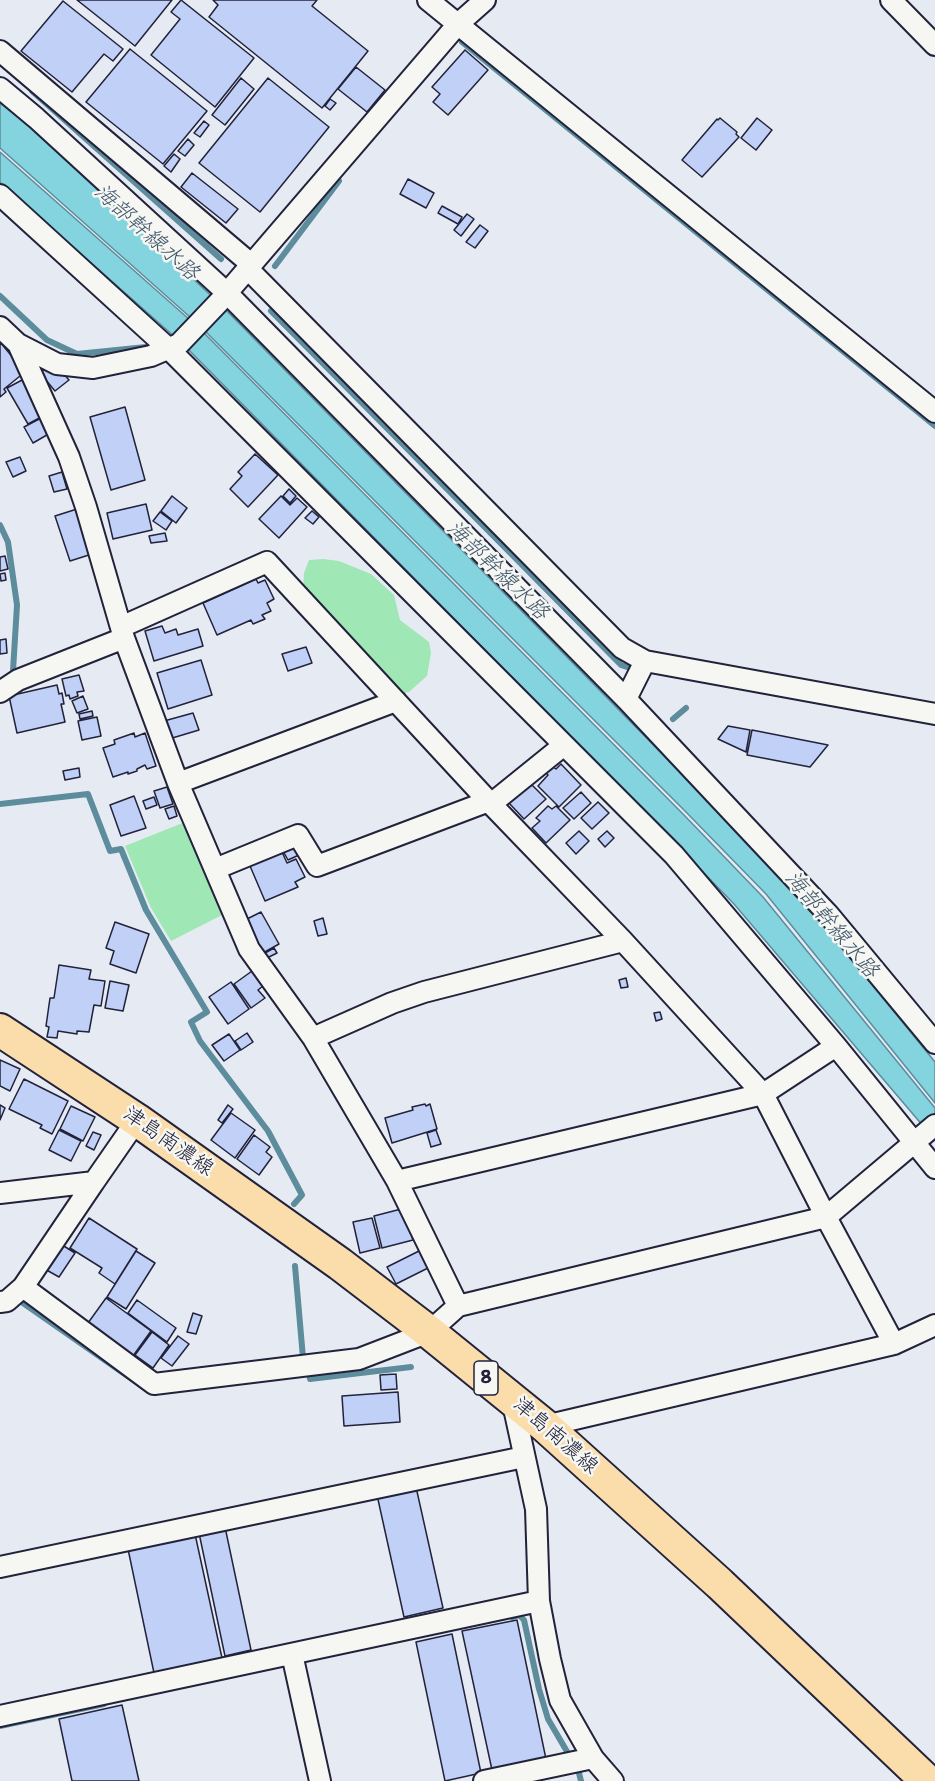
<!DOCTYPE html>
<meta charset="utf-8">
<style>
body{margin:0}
canvas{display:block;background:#e6ebf3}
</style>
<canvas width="935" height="1781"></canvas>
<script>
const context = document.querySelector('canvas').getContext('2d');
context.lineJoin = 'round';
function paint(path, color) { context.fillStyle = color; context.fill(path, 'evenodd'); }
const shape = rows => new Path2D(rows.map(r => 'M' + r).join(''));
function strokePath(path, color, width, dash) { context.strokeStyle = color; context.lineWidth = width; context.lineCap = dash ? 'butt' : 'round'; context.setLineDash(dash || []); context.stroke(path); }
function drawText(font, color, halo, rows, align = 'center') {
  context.font = font + ' Itim,"Klee One",sans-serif'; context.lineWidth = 5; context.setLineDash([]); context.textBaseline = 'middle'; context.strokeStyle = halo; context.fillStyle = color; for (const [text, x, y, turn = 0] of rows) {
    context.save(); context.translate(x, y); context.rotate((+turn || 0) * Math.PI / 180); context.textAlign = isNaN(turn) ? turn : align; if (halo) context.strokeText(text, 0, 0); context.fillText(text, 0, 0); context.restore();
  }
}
paint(shape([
 [323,559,339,561,371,574,394,595,400,620,429,642,431,653,427,676,409,692,400,694,303,590,304,573,309,560],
 [185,822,224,914,171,941,151,908,125,846]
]), '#9fe7b5');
const water = shape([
 [0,103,28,125,220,304,789,883,935,1062,935,1103,766,894,685,811,200,326,0,148,0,103],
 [0,152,199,328,683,814,763,897,935,1108,935,1140,734,904,636,803,185,346,0,182,0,152]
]);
paint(water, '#84d4df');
strokePath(water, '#5d8d9d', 1.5);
strokePath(shape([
 [462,42,935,426],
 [32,91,221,259],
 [275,266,339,181],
 [0,296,47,340,77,354,146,347],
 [271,311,621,665,627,667],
 [0,525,8,542,17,605,13,671],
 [673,719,686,708],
 [0,804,88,794,110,851,121,849,146,910,207,1012,191,1022,200,1041,268,1131,302,1195,294,1204],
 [295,1266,303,1358],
 [23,1303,142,1386],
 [304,1373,309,1373,310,1379,411,1367],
 [512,1617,519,1615,524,1620,539,1689,548,1719,569,1755],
 [0,1726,104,1704],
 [577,1765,581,1781]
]), '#5d8d9d', 6);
const building = shape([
 [77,0,172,0,135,46,77,0],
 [181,0,254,58,215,107,151,55,180,19,171,12,181,0],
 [213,0,317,0,312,6,368,51,322,108,209,17,218,5,213,0],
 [63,1,123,49,113,61,104,54,72,92,21,51,63,1],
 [130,49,207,111,163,164,86,102,130,49],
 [465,50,488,70,448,115,433,102,440,94,432,87,465,50],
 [356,67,385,90,367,112,338,89,356,67],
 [241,78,254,89,225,125,212,115,241,78],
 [268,78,329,127,260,212,199,163,268,78],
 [330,99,336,103,330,110,325,106,330,99],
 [720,118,737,132,736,134,739,137,702,177,682,160,717,119,718,120,720,118],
 [757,118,772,130,756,150,741,138,757,118],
 [204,121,209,125,200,137,194,133,204,121],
 [188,139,194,145,185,156,178,151,188,139],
 [174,154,180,159,171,172,164,166,174,154],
 [192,173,238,209,226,223,181,187,192,173],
 [408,179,434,193,426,208,400,194,408,179],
 [442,206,462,217,458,224,438,213,442,206],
 [467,214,474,219,461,236,454,230,467,214],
 [480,225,488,231,475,248,466,242,480,225],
 [0,342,25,372,4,389,6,392,0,397,0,342],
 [43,370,61,371,69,380,55,391,40,373,43,370],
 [24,379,45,415,28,424,7,388,24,379],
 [125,407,145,480,111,490,90,417,125,407],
 [43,417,52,432,33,443,24,427,43,417],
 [255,454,278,475,248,507,230,489,242,476,238,472,255,454],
 [20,457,26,471,13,477,6,462,20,457],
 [62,472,67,489,54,492,49,476,62,472],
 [289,489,296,496,290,503,283,496,289,489],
 [172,496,187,508,176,523,161,511,172,496],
 [281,496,290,505,297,498,307,507,279,538,259,519,281,496],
 [146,504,152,530,113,539,107,513,146,504],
 [77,509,92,554,70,561,55,516,77,509],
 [312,511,319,517,313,524,305,518,312,511],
 [160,512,172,521,166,530,153,521,160,512],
 [165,533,167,541,151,543,149,536,165,533],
 [5,556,8,569,0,571,0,557,5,556],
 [5,573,6,580,1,581,0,574,5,573],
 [256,579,258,583,265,580,274,599,267,603,271,611,262,615,265,619,253,624,251,620,217,635,203,603,256,579],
 [162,626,165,633,176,629,178,635,198,629,203,646,154,661,145,631,162,626],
 [6,639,7,653,0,654,0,640,6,639],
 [306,647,312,663,288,671,282,654,306,647],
 [201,660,212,695,168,709,157,673,201,660],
 [79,675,84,691,77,692,78,696,70,699,69,695,66,696,62,679,79,675],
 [57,685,59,694,62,693,64,704,61,704,65,722,17,733,9,696,57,685],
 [83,696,88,709,77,713,72,701,83,696],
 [92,711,93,716,80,719,79,714,92,711],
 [193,713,199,730,169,739,164,721,193,713],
 [97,717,101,736,82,740,78,721,97,717],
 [728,726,750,730,746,752,718,739,728,726],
 [752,730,828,745,810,767,747,755,752,730],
 [134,733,135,737,145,733,156,766,147,769,145,765,137,769,137,771,128,774,128,772,113,777,103,748,115,744,114,740,134,733],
 [561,764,581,785,559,807,538,786,548,775,546,773,553,767,556,769,561,764],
 [79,768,80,777,65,780,63,771,79,768],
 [530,783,546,799,524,819,509,803,530,783],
 [167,787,173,804,160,808,154,791,167,787],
 [581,792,591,803,574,819,563,808,581,792],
 [134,796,146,828,121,836,110,805,134,796],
 [154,797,157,805,146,809,143,801,154,797],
 [598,802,609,813,592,829,581,818,598,802],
 [174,806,177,816,169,819,165,809,174,806],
 [548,806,552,809,556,806,570,820,546,843,532,828,540,821,536,818,548,806],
 [579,831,589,841,576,854,566,843,579,831],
 [607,831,614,838,605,847,598,839,607,831],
 [295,846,299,855,288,860,283,851,295,846],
 [282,852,287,863,296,859,305,877,295,882,298,887,265,901,250,866,282,852],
 [261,912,279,944,263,953,245,920,261,912],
 [323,918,327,934,318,936,314,921,323,918],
 [115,922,149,934,136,973,110,964,114,951,106,948,115,922],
 [274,948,277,953,267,958,265,953,274,948],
 [59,965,91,970,89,979,105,981,101,1006,94,1005,89,1032,77,1031,77,1034,58,1031,57,1038,47,1037,49,1027,46,1026,50,998,54,998,59,965],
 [252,971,263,986,258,990,265,998,251,1008,234,984,252,971],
 [626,978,628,987,621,988,619,980,626,978],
 [110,981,129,985,123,1011,105,1008,110,981],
 [231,982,249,1009,228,1024,209,997,231,982],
 [660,1012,662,1019,656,1021,654,1013,660,1012],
 [247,1033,253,1042,241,1050,235,1041,247,1033],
 [229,1034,240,1050,224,1061,212,1045,229,1034],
 [0,1060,20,1069,10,1091,0,1086,0,1060],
 [24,1079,68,1101,52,1134,40,1128,42,1125,9,1109,24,1079],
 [425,1104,426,1106,430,1104,437,1129,392,1143,385,1118,413,1110,412,1107,425,1104],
 [0,1105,5,1108,0,1120,0,1105],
 [228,1105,233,1109,222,1123,218,1120,228,1105],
 [71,1106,95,1117,83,1141,60,1129,71,1106],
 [231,1113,255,1130,235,1158,211,1140,231,1113],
 [59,1130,81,1141,71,1161,49,1150,59,1130],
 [436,1130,441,1144,431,1147,427,1133,436,1130],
 [93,1132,101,1135,94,1150,86,1146,93,1132],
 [254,1135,270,1147,266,1152,272,1157,259,1175,237,1159,254,1135],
 [405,1208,413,1240,382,1248,374,1216,405,1208],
 [89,1218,137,1249,115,1284,99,1273,102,1268,70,1248,89,1218],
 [372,1218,380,1248,360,1253,353,1222,372,1218],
 [59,1243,75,1253,59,1277,43,1268,59,1243],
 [136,1251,155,1263,126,1309,107,1297,136,1251],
 [419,1251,428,1268,396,1284,387,1267,419,1251],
 [106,1298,151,1331,133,1356,88,1323,106,1298],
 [137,1300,176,1328,167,1342,128,1313,137,1300],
 [193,1313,202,1316,196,1334,187,1332,193,1313],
 [152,1332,169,1345,153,1368,135,1355,152,1332],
 [178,1336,189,1344,172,1366,161,1358,178,1336],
 [396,1374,397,1389,381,1390,380,1375,396,1374],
 [398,1392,400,1422,344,1426,342,1396,398,1392],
 [416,1487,443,1608,404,1617,377,1495,416,1487],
 [225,1527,251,1650,225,1656,199,1533,225,1527],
 [195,1534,222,1658,154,1673,128,1549,195,1534],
 [517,1620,546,1759,492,1770,462,1631,517,1620],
 [452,1634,481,1773,445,1781,416,1642,452,1634],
 [122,1705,139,1781,72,1781,59,1719,122,1705]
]);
paint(building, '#c0d0f6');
strokePath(building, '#22223b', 1.5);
const minor = shape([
 [428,0,935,412],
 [891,0,935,45],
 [0,51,251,264],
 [0,88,36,118,227,293,626,699,828,914,935,1043],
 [0,195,169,349,674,855,836,1046,935,1168],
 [247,268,622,648,645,661],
 [0,327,18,344,57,364,93,368,151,356,179,344,220,301,458,24,485,0],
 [18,344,69,457,86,507,124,638,178,783,249,949,313,1038,397,1181,458,1306,429,1332,359,1359,154,1384,23,1287,94,1182],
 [121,627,267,562,491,804,623,941,763,1094,826,1217,894,1344],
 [0,692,18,680,124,638],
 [626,699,645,661,935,714],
 [178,783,396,701],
 [491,804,564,745],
 [215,869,298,835,317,866,489,801],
 [313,1038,392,1003,424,992,623,941],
 [397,1181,763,1094,836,1046],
 [0,1193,94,1182,137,1120],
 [0,1302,7,1301,23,1287],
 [458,1306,826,1217,935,1125],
 [512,1399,536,1509,539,1601,550,1659,560,1700,593,1758,613,1781],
 [545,1426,894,1344,935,1325],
 [0,1567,524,1457],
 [292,1654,320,1781],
 [0,1716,539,1601],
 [484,1781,593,1758]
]);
const primary = shape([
 [0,1030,137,1120,340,1264,429,1332,545,1426,720,1584,927,1781]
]);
strokePath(minor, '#22223b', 24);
strokePath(primary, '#22223b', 36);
strokePath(minor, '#f6f6f2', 20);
strokePath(primary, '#fbddab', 32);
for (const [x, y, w] of [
 [486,1378,24]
]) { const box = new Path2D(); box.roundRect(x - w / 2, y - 17, w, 34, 4.5); context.fillStyle = '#f6f6f2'; context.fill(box); strokePath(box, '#22223b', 1.5); }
drawText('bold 20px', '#22223b', null, [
 ["8",486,1378]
]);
drawText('21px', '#22223b', '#f6f6f2', [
 ["津島南濃線",168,1142,35],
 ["津島南濃線",555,1436,41]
]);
drawText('italic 22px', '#3f576c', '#f6f6f2', [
 ["海部幹線水路",146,233,42],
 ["海部幹線水路",497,571,44],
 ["海部幹線水路",831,925,50]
]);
</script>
